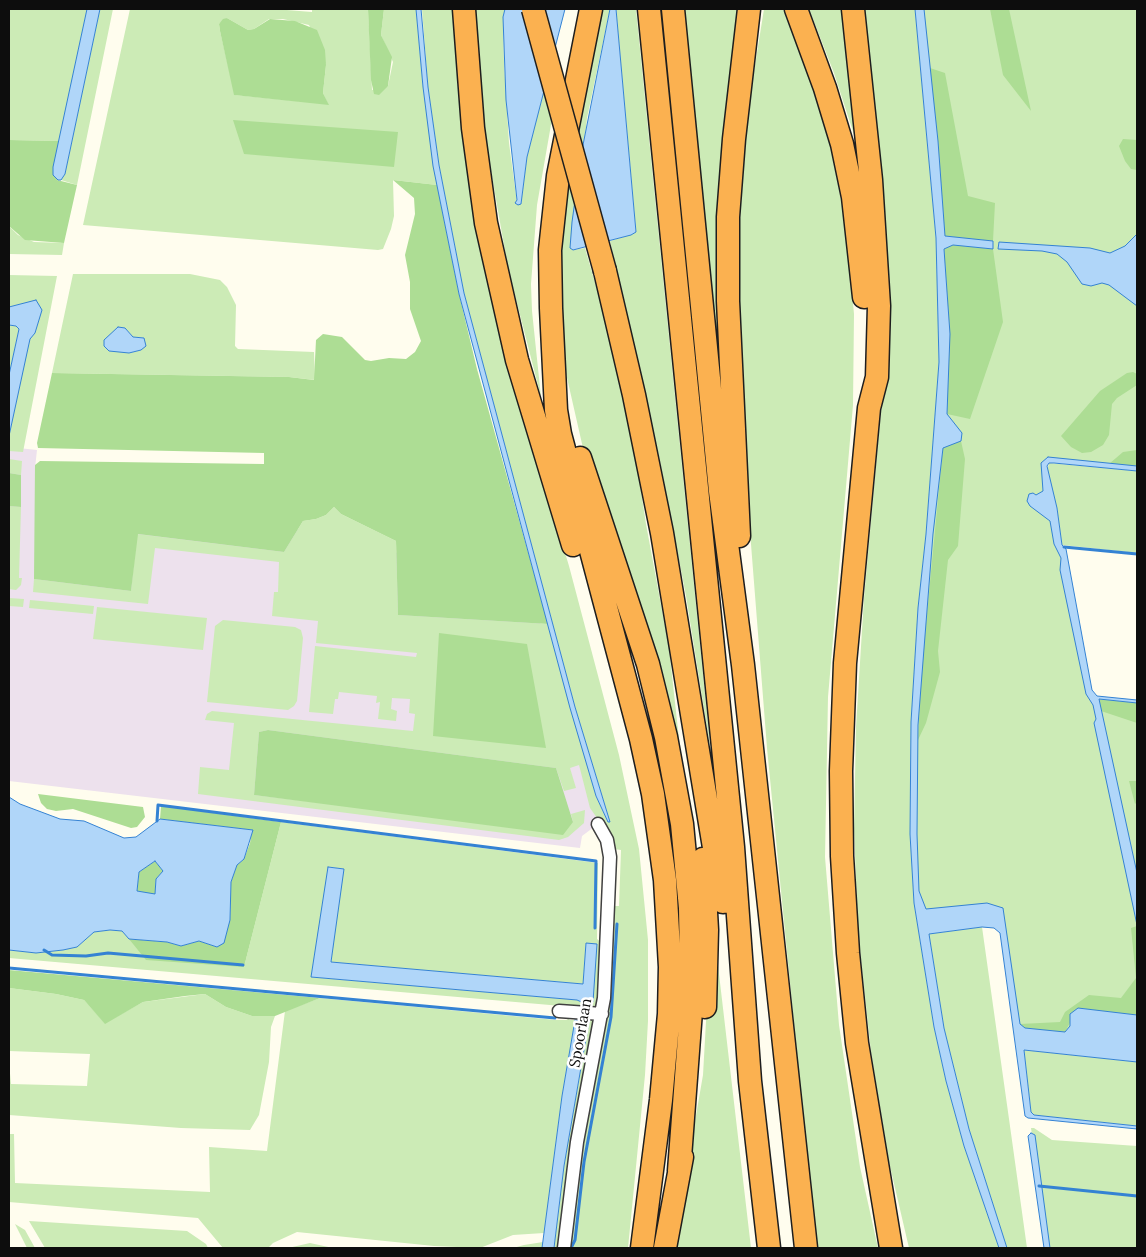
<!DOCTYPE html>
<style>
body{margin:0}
#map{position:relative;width:1146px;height:1257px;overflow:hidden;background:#fffdee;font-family:Lora,serif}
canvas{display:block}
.frame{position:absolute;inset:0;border:10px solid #0d0d0d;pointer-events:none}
</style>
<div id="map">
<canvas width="1146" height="1257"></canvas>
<div class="frame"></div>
</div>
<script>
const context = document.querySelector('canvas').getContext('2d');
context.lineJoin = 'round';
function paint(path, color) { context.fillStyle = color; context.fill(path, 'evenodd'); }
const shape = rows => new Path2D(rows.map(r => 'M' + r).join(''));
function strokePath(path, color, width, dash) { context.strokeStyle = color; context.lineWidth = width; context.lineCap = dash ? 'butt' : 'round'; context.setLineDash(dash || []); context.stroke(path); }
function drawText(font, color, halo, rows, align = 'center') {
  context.font = font + ' Lora,serif'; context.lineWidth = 5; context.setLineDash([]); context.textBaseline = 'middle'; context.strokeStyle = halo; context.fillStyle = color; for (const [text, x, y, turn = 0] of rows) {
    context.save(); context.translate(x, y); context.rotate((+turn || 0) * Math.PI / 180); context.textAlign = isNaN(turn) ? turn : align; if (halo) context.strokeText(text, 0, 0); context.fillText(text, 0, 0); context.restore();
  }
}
paint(shape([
 [9,447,37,450,35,468,529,584,559,688,602,821,582,836,580,848,9,781]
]), '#ede1ed');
paint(shape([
 [9,9,87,9,59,141,9,140],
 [100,9,113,9,77,185,61,180,65,174],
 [130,9,274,9,312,12,312,9,368,9,372,90,388,86,393,62,381,35,384,9,416,9,423,87,437,185,393,180,394,216,391,229,383,249,378,250,83,225],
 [227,18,248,30,254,29,269,19,283,19,309,25,326,65,323,93,328,104,235,95,220,31,219,24],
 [422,9,453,9,458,91,473,209,552,510,569,566,619,755,639,849,648,940,648,1021,645,1075,628,1248,568,1248,612,906,619,906,621,850,614,849,604,828,590,808,579,765,570,768,576,788,564,791,556,768,268,730,259,732,254,795,405,813,573,822,571,814,585,810,584,823,568,837,559,840,198,794,200,767,229,770,234,723,205,720,207,714,212,711,413,731,415,714,409,713,410,699,392,698,391,709,397,711,396,721,378,719,380,702,376,703,377,696,339,692,338,699,335,699,333,714,309,712,315,646,416,657,417,653,316,643,318,621,272,616,274,592,278,592,279,562,155,548,148,604,33,592,34,579,131,591,137,534,284,552,303,521,316,519,326,515,334,507,341,514,396,541,398,615,548,624,596,796,608,822,610,822,575,707,464,293,439,165,428,87],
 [475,9,505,9,503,17,504,63,509,143,517,202,521,204,527,157,550,66,552,119,537,205,531,284,532,311,541,397,508,268,483,125],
 [600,9,610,9,587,118,573,250,585,248,613,345,630,419,646,524,669,648,680,748,673,750,585,457,555,325,566,169],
 [616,9,636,9,711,753,686,596,659,456,610,241,633,234,636,230],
 [682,9,741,9,727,460],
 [764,9,783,9,809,76,830,145,845,219,854,314,853,405,828,697,825,857,839,1025,860,1167,878,1248,816,1248,767,748,748,506,739,363,739,233,748,109],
 [809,9,844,9,858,147,834,73],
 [861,9,915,9,936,238,939,362,926,534,918,608,911,722,910,834,914,903,934,1027,946,1081,964,1146,999,1248,909,1248,889,1162,871,1052,858,932,854,829,856,727,864,598,888,333],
 [919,9,1137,9,1137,469,1049,460,1043,467,1090,692,1094,698,1137,702,1137,1055,1017,1043,1001,928,919,922,916,890,915,712,940,428,944,294],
 [9,226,18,235,34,242,64,243,62,255,9,254],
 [73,274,190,274,220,280,227,287,236,305,235,346,238,349,314,352,315,380,289,377,52,373],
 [127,330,133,337,144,338,141,350,129,353,112,350],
 [9,275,57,276,23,452,9,451,9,436,25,359,30,338,35,333,39,319,21,304,9,307],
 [9,325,16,326,19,329,9,375],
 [9,459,22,461,21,475,9,473],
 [1049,463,1137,471,1137,553,1062,545,1057,508,1047,471],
 [9,506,21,507,19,578,22,578,21,585,16,590,9,589],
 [9,598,24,599,23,607,9,606],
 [30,600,94,606,93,614,29,608],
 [97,607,207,618,203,650,93,639],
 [223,620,295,627,301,630,303,638,297,701,294,706,288,710,207,702,215,626],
 [281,822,598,863,597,939,602,943,600,1000,596,1009,9,958,9,950,36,953,63,950,77,947,94,932,110,930,122,931,129,939,244,967],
 [329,867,343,869,331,962,583,984,586,943,586,1004,577,1000,311,977],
 [712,914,751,1248,673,1248,703,1075],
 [982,927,1009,1119,1027,1248,1007,1248,969,1129,944,1028,929,934],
 [9,988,56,994,84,1000,105,1023,143,1002,205,994,226,1007,252,1016,275,1016,271,1027,269,1062,259,1115,250,1130,181,1128,9,1115,9,1063,11,1084,87,1086,90,1054,9,1051],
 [320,998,556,1020,567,1020,571,1014,593,1019,595,1022,560,1248,554,1248,564,1166,589,1021,571,1017,569,1020,575,1020,562,1096,544,1233,513,1235,480,1248,434,1246,297,1232,273,1243,268,1248,223,1248,198,1218,9,1202,9,1134,14,1134,15,1183,210,1192,209,1147,267,1151,285,1011],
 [1024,1050,1137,1062,1137,1126,1034,1115,1031,1112],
 [1031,1128,1034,1128,1052,1140,1137,1146,1137,1248,1049,1248],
 [29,1221,187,1231,206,1244,208,1248,45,1248],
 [15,1224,25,1230,35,1248,27,1248],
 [543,1242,542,1248,513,1248,524,1245],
 [310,1243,333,1248,334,1248,288,1248]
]), '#ccebb6');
paint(shape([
 [368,9,384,9,381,35,392,57,388,86,379,95,374,94,371,80],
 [990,9,1009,9,1031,111,1003,75],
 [227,18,248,30,254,29,270,19,295,21,317,30,325,50,326,65,323,93,329,105,234,95,220,31,219,24,223,19],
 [930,68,945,73,968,196,995,203,993,241,945,236,938,141],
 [233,120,398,132,394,167,244,154],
 [1123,139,1137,140,1137,170,1131,169,1125,161,1119,146],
 [9,140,59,141,54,167,57,180,77,185,64,243,25,240,9,226],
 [393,180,437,185,459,294,477,369,548,624,398,615,396,541,341,514,334,507,326,515,316,519,303,521,284,552,138,534,131,591,34,579,35,465,40,461,264,464,264,453,38,448,37,443,52,373,289,377,314,380,316,340,323,334,342,337,365,360,371,361,389,358,406,359,415,352,421,341,410,309,410,282,405,255,415,214,414,198],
 [953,245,993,249,1003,322,970,419,947,414,950,334,944,248],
 [1133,372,1137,374,1137,385,1117,398,1112,404,1109,435,1103,445,1091,452,1082,453,1071,447,1061,436,1100,391,1127,373],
 [961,441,965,459,958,546,948,560,938,651,940,672,926,723,918,740,921,676,943,447],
 [1137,450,1137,466,1109,464,1123,452],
 [9,473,21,475,21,507,9,506],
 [439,633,527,644,546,748,433,736],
 [1098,699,1137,703,1137,723,1101,711],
 [268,730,556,768,573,822,563,835,254,795,259,732],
 [1129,781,1137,781,1137,802,1135,804],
 [38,794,143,807,145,817,137,827,131,828,73,809,56,811,47,809,41,803],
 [161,806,281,822,244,967,146,960,129,939,167,942,181,946,199,941,217,947,230,920,231,882,237,865,244,859,250,843,252,830,160,819],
 [155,861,163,871,156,879,155,895,137,891,139,872],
 [1137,926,1137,1015,1078,1008,1065,1032,1025,1028,1020,1024,1060,1022,1065,1012,1089,995,1121,998,1136,978,1131,928],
 [9,970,320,998,275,1016,252,1016,226,1007,205,994,185,996,143,1002,105,1024,84,1000,56,994,9,988]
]), '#addd94');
const water = shape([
 [87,9,100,9,65,174,61,180,58,180,53,175,53,167,87,9],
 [416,9,421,9,428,87,439,165,464,293,575,707,610,822,608,822,596,796,570,708,459,294,433,166,423,87,416,9],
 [505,9,565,9,527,157,521,204,518,205,515,203,517,200,506,100,503,17,505,9],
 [610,9,616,9,636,232,631,235,573,250,570,248,572,222,582,150,610,9],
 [915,9,924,9,938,141,945,236,993,241,993,249,953,245,944,249,950,334,947,414,962,433,961,441,943,448,933,534,918,725,917,834,919,891,926,909,987,903,1003,908,1020,1024,1025,1028,1065,1032,1070,1026,1070,1014,1078,1008,1137,1015,1137,1062,1024,1050,1031,1112,1034,1115,1137,1126,1137,1129,1028,1118,1025,1116,1000,933,994,928,982,927,929,934,944,1028,969,1129,1007,1248,999,1248,964,1146,946,1081,934,1027,914,903,910,834,911,722,918,608,926,534,939,362,936,238,915,9],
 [1137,234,1137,306,1109,285,1102,283,1091,286,1082,284,1067,262,1057,254,1042,251,998,249,999,242,1090,248,1110,253,1125,246,1137,234],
 [36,300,42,310,35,333,30,339,9,436,9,375,19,329,16,326,9,325,9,307,36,300],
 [118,327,125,328,133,337,144,338,146,346,141,350,129,353,109,351,104,346,104,340,118,327],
 [1048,457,1137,466,1137,471,1054,463,1049,463,1047,466,1057,508,1062,545,1066,549,1092,690,1097,696,1137,700,1137,703,1099,699,1137,873,1137,925,1094,723,1096,719,1093,705,1086,694,1060,570,1061,558,1054,544,1050,521,1030,506,1027,501,1029,494,1033,493,1036,495,1043,491,1041,463,1048,457],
 [9,797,20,804,60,819,84,821,124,838,136,837,160,819,253,830,244,859,237,865,231,882,230,920,224,943,217,947,199,941,181,946,167,942,129,939,122,931,110,930,94,932,77,947,63,950,36,953,9,950,9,797],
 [155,861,163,871,156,879,155,894,137,891,139,872,155,861],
 [328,867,344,869,331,962,583,984,586,943,597,944,593,1002,586,1004,577,1000,311,977,328,867],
 [575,1020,589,1021,564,1166,554,1248,542,1248,562,1096,575,1020],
 [1031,1133,1035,1135,1050,1248,1044,1248,1028,1136,1031,1133]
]);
paint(water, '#b0d6f9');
strokePath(water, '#3482d3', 1);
strokePath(shape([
 [1064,547,1137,554],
 [157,821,158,805,596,861,595,928],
 [44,950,52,955,86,956,108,953,243,965],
 [9,968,555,1018],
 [1039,1186,1137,1196],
 [571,1248,575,1240,584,1162,611,1017,617,924]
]), '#3482d3', 3);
const minor = shape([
 [559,1011,602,1014],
 [564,1248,577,1142,604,998,610,857,607,840,598,824]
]);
const motorway = shape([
 [464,9,473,128,486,223,517,360,573,545],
 [591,9,558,176,550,250,551,308,556,410,560,434,641,739,653,794,665,880,670,967,669,1014,661,1100,642,1248],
 [649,9,733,847,750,1081,769,1248],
 [673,9,720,491,743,665,806,1248],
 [796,9,825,88,842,144,853,197,864,297],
 [853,9,871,180,879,306,877,377,869,408,845,663,841,771,842,856,848,953,857,1043,891,1248],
 [605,271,634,395,662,533,723,902],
 [580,458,648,664,666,737,682,824,690,908,691,961,691,1011,679,1171],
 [739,536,728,301,728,217,734,139,749,9],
 [703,859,707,930,705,1007],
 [665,1248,682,1157]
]);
strokePath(minor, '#404040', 15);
strokePath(motorway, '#1e1e1e', 25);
strokePath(minor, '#fff', 12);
strokePath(motorway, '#fbb150', 22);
const motorwayBridge = shape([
 [533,9,605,271]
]);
strokePath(motorwayBridge, '#1e1e1e', 25, []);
strokePath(motorwayBridge, '#fbb150', 22);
drawText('15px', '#0d0d0d', '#fff', [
 ["Spoorlaan",581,1033,-80]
]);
</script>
